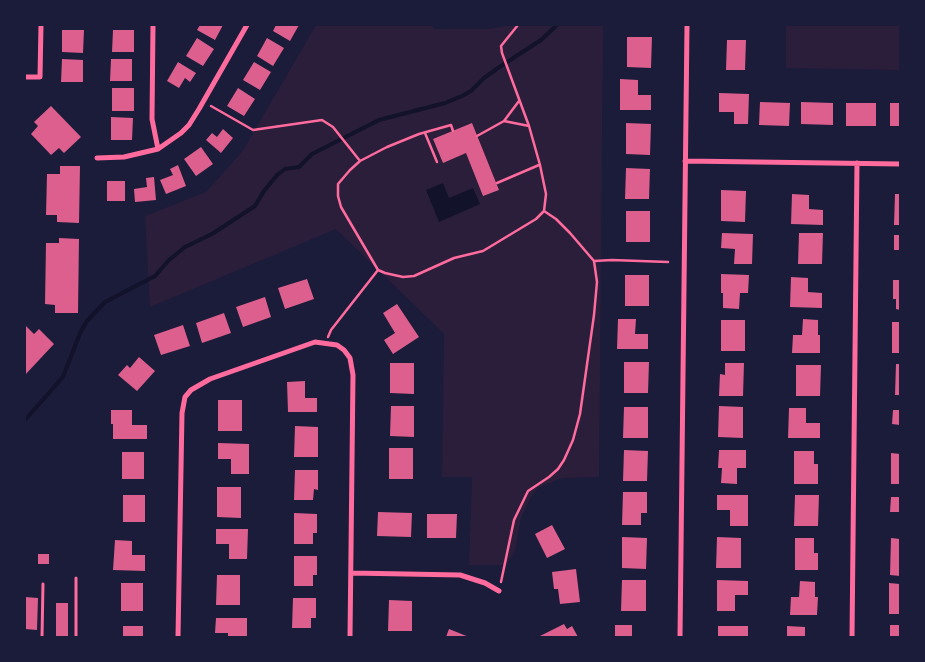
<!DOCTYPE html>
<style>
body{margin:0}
#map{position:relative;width:925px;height:662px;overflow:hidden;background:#1b1b3a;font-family:"Source Sans 3",sans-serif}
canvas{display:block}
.frame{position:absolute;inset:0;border:26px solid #1b1b3a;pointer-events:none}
</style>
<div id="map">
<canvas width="925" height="662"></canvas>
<div class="frame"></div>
</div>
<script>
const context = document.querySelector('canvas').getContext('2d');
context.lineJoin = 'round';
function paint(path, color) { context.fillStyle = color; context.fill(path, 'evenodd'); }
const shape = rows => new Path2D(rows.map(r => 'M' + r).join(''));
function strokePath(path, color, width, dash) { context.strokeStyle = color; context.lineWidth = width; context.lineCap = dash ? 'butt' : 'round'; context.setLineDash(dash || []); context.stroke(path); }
paint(shape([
 [316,25,432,25,434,29,488,29,515,25,603,25,599,477,562,478,538,488,531,497,521,518,515,551,506,565,469,565,472,477,442,477,444,334,336,229,150,307,145,216,206,192,242,152],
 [786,25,900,25,900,70,786,68]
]), '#2a1e3b');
paint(shape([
 [443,183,449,198,473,188,480,204,439,222,426,190]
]), '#12122b');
strokePath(shape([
 [25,420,63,377,80,333,87,321,105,302,155,276,169,260,185,247,212,234,255,206,264,191,277,175,285,169,299,167,312,154,379,120,445,103,462,96,471,91,484,78,498,68,541,40,557,25]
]), '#12122b', 4);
paint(shape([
 [200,25,223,25,215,40,197,30],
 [276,25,283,26,299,25,290,41,273,31],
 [62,30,84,30,83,53,62,52],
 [113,30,134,30,134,52,112,52],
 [627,37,652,37,651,68,627,67],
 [197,38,214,49,203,66,186,56],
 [267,38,284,48,273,66,257,56],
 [727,40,746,40,745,70,726,70],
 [62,59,83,60,83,82,61,82],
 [111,59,132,59,132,81,110,81],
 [178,62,196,73,190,82,185,78,179,88,167,81],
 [254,62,271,72,260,90,243,80],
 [620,79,638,80,638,95,651,95,651,110,620,110],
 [112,88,134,88,134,111,112,111],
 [238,88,255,99,244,116,227,106],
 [719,93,749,94,748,124,734,124,734,112,719,112],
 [760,102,790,103,789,126,759,125],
 [801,102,833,103,833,125,801,124],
 [846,103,876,103,876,126,846,126],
 [890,103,900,103,900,126,890,126],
 [51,106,81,137,64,153,59,148,51,155,31,134,38,126,34,122],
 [111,117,133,118,132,140,111,140],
 [472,123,499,190,483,196,466,153,443,163,433,139],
 [626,123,651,124,650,155,626,154],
 [223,129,233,138,221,153,206,140,212,133,217,137],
 [201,147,213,164,196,176,184,159],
 [178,165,186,186,166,194,160,180,173,175,170,169],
 [60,166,80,166,79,223,57,222,57,215,46,215,47,174,60,174],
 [626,168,650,169,649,199,625,199],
 [154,177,156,200,135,202,134,189,147,187,146,178],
 [107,181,125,181,125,201,107,201],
 [721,190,746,191,745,222,721,221],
 [792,194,809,195,809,209,823,210,823,225,791,224],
 [895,194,900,194,900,225,894,225],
 [626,211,650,211,650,242,626,242],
 [722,233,753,234,752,264,734,264,735,249,721,248],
 [799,233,823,233,822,264,798,264],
 [894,235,900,235,900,250,894,250],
 [59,238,79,239,78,313,55,313,55,305,45,304,46,243,59,243],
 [721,274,749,275,748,293,740,293,739,309,723,308,723,293,721,293],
 [625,275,649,275,649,306,625,306],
 [791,277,808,278,808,292,822,293,822,308,790,307],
 [307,279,314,299,285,309,278,288],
 [893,280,900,280,900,310,896,309,896,299,893,299],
 [265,297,271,317,243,327,236,307],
 [397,304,419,337,393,354,384,340,395,333,383,313],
 [224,313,231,333,202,343,196,323],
 [618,319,636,319,635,334,648,334,648,349,617,349],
 [803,319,818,320,818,335,820,335,820,353,792,353,793,335,802,335],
 [721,320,745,320,745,351,721,351],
 [892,322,900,322,900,353,892,353],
 [25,325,34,334,39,329,54,344,25,375],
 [183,325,190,346,161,355,154,335],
 [139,357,155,371,137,391,118,375,127,365,130,368],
 [624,362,649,362,648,393,624,393],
 [390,363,414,363,414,394,390,393],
 [725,363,744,363,743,396,719,396,720,374,725,375],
 [896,364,900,364,900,395,895,395],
 [796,365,821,365,820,396,796,396],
 [305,381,305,398,317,398,317,412,288,412,287,382],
 [218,400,242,400,242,431,218,431],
 [391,406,414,406,414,437,390,436],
 [719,406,743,407,743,438,718,437],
 [624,407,648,407,648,438,623,438],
 [789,408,806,408,806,423,820,423,820,438,788,438],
 [111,410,132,410,132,425,147,425,147,439,113,439,113,424,111,424],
 [893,410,900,410,900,425,892,424],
 [295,426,318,427,318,457,294,457],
 [218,443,249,444,249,474,231,474,231,459,218,459],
 [389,448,413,448,413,479,389,479],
 [624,450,648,451,647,481,623,481],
 [719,450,746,450,746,468,737,468,737,484,721,483,722,468,718,468],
 [794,451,814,451,814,464,818,464,818,484,794,484],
 [122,452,144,452,144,479,122,479],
 [891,453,900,454,900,484,891,484],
 [295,470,318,470,318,490,314,489,313,500,294,500],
 [217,487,241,487,241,518,217,517],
 [623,492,647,492,647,513,641,513,641,525,622,525],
 [123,495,145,495,145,522,123,522],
 [717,495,748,495,748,526,730,526,730,510,717,510],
 [795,495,819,495,818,526,794,526],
 [891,497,900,497,900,512,890,512],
 [378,512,412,513,411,537,377,536],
 [294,513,317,514,317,533,313,533,313,544,294,544],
 [427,514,457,514,456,538,427,538],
 [552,525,565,549,547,558,535,534],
 [216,529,248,529,247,559,229,559,229,544,216,544],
 [622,537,647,538,646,569,622,568],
 [717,537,741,538,741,568,716,568],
 [795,538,814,538,814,553,818,553,818,570,795,570],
 [891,538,900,539,900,576,890,575],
 [115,540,132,541,132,555,145,555,145,571,113,570],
 [38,554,49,554,49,564,38,564],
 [294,556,317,556,317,575,313,575,313,586,294,586],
 [576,569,580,602,560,604,558,589,554,589,552,572],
 [217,575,240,575,240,605,216,605],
 [622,580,646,580,646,611,621,611],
 [717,580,748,581,748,595,735,595,735,611,717,611],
 [800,581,815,582,815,597,818,597,817,615,790,615,791,597,799,597],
 [121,583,143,583,143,611,121,611],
 [889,583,900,584,900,614,889,614],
 [25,597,38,598,37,630,25,629],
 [293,598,316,598,316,618,311,618,311,628,292,628],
 [389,600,412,601,412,631,388,631],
 [56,603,68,603,68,636,56,636],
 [216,618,247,618,247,637,228,637,228,633,215,633],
 [564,624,567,629,572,626,578,637,538,637],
 [615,625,632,625,632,637,615,637],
 [890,625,900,625,900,637,890,637],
 [123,626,143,626,143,637,123,637],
 [718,626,748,626,748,637,718,637],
 [787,626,805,627,805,637,787,637],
 [449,629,469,637,446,637]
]), '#dd5f8e');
strokePath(shape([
 [211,106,253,130,322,120,333,127,360,161],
 [504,121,529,126],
 [453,131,451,125,419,134,387,147,360,161,350,170,338,184,338,196,341,207,378,270,385,273,403,277,414,276,454,258,483,251,536,219,544,211,546,194,540,165,529,126,502,53,501,46,518,25],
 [425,133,437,162],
 [477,136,504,121,519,101],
 [497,183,539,165],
 [594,261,612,260,668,262],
 [328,337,331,330,378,270],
 [501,582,514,520,528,491,549,477,558,469,564,460,573,440,580,414,594,315,597,282,594,261,570,233,556,219,544,211]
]), '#ff6b9d', 2.5);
strokePath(shape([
 [42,637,43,584],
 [76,637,76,578]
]), '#ff6b9d', 3);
strokePath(shape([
 [153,25,152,119,158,149],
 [25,77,40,77,41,25],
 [97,158,124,157,158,149,181,133,189,125,199,109,247,25],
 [685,161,900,164],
 [351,573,460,575,485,583,499,591],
 [178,637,182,413,185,397,191,390,210,379,315,342,337,345,344,350,350,358,353,375,350,637],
 [680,637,687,25],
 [852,637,857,163]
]), '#ff6b9d', 5);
</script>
